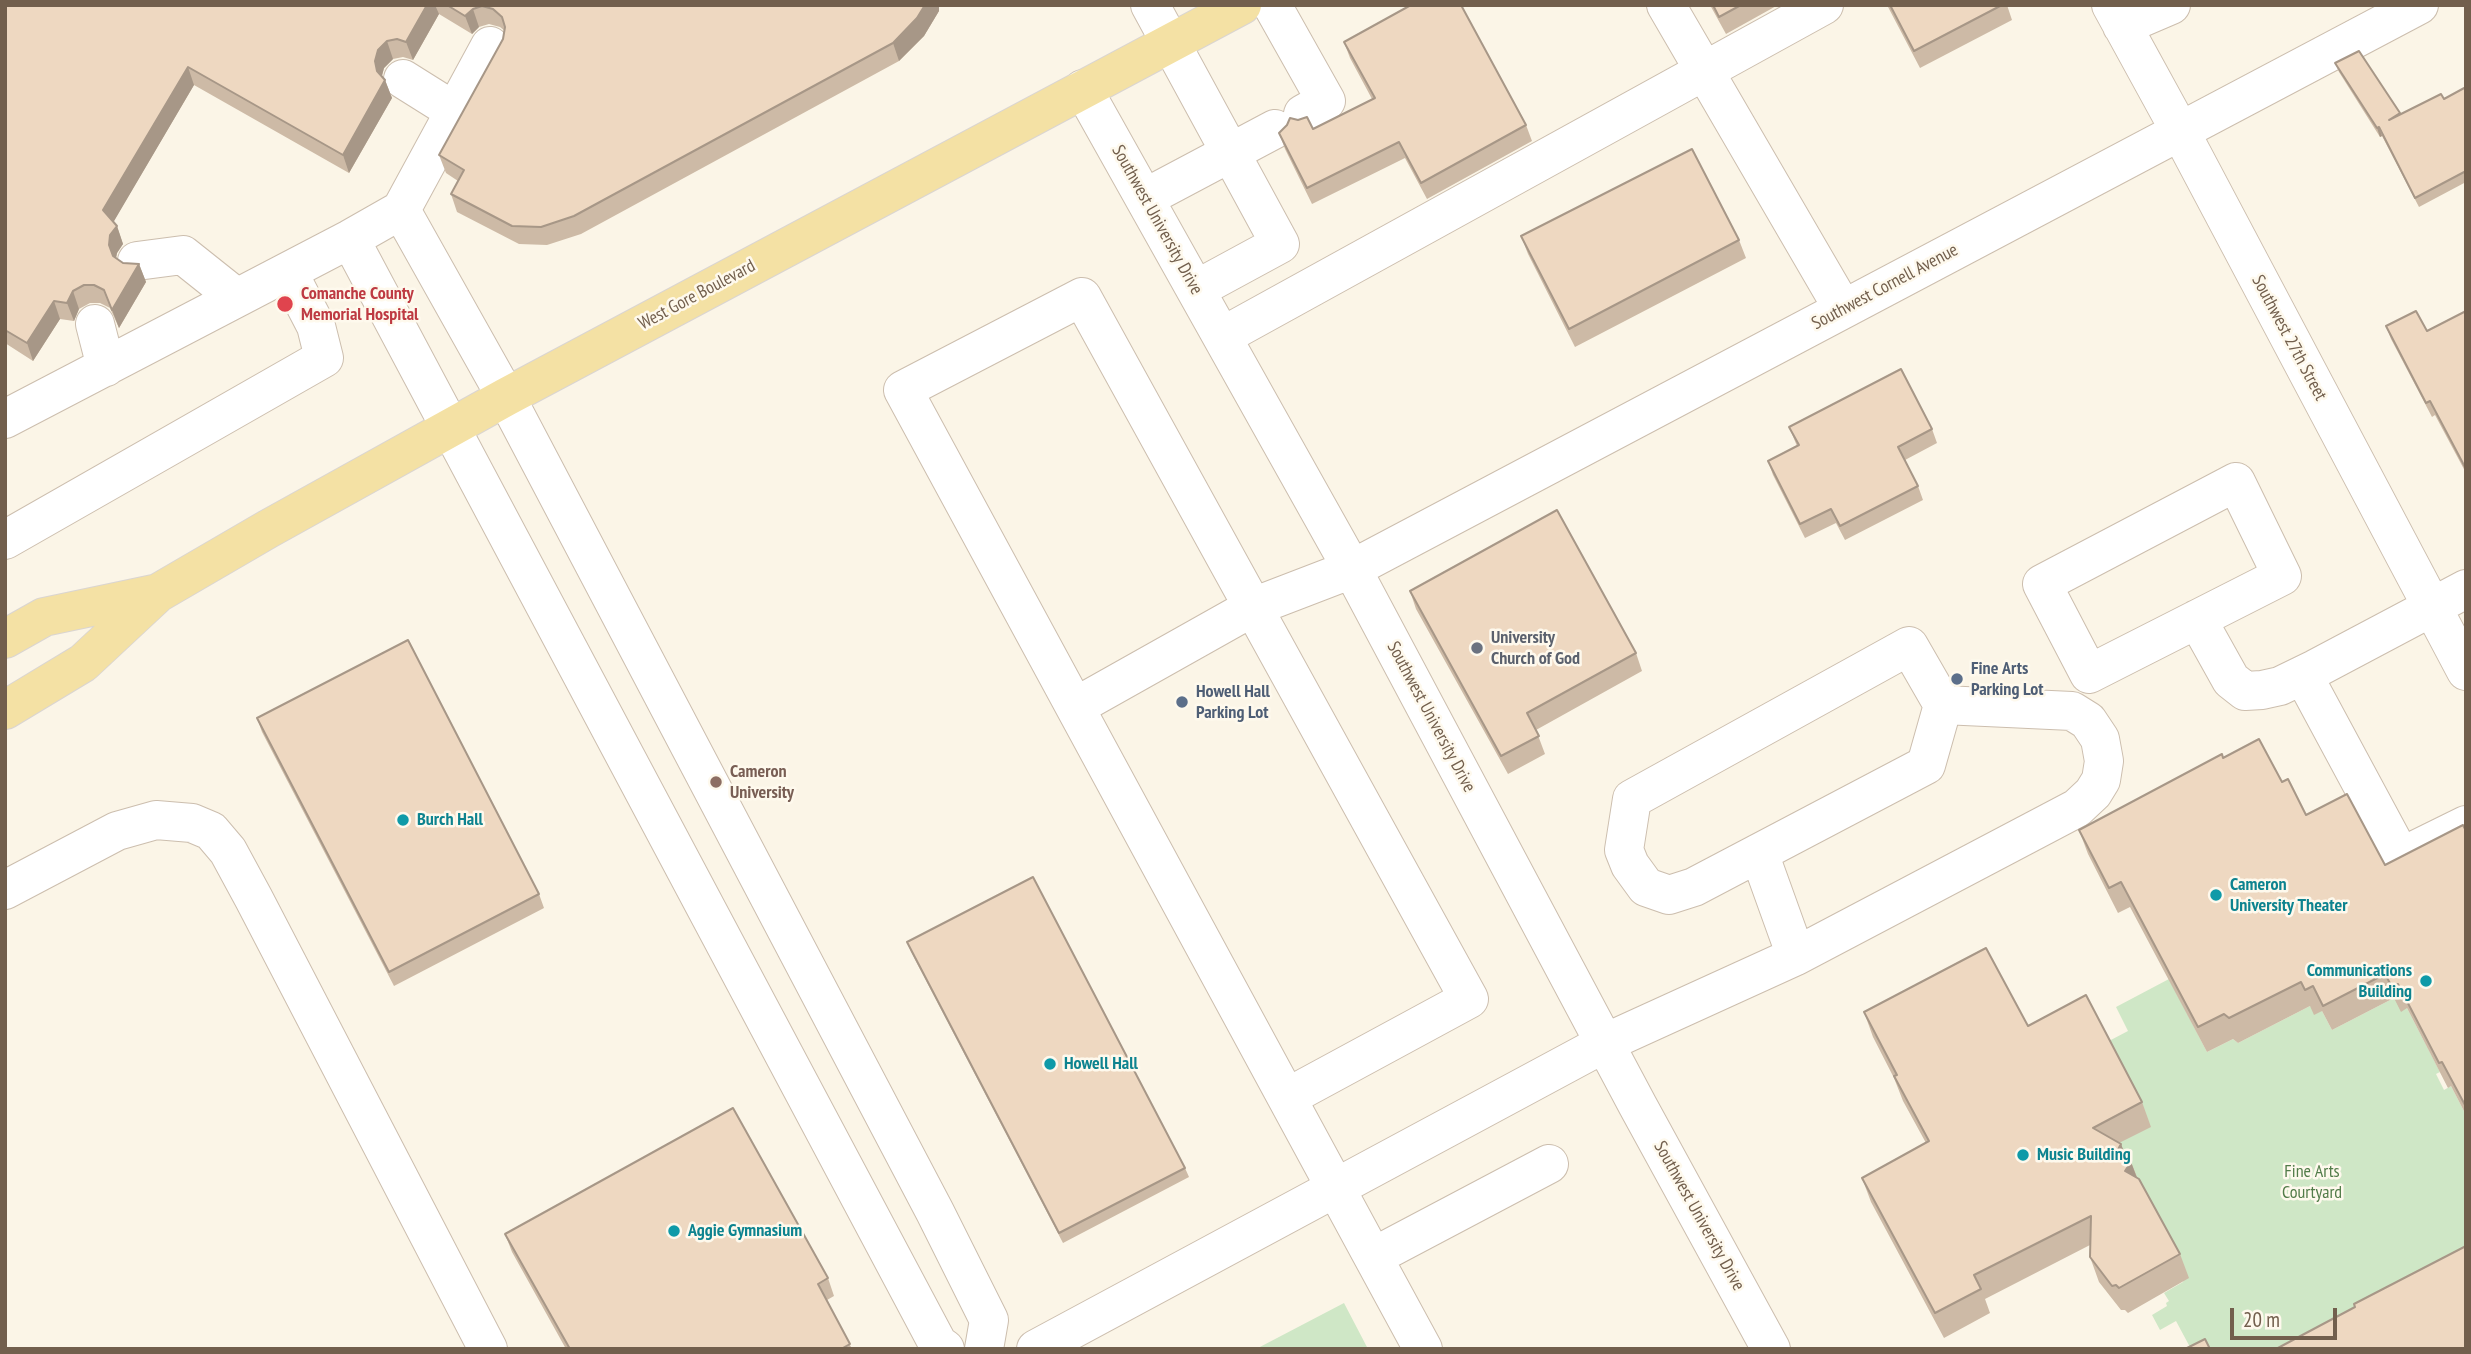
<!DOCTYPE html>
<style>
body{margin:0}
#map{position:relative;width:2471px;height:1354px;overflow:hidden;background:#fbf5e7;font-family:"PT Sans Narrow",sans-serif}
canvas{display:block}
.frame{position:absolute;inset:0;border:7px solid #725f4d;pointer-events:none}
.scale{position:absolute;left:2230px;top:1308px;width:107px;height:32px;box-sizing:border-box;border:4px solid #725f4d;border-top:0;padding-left:9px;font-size:21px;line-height:24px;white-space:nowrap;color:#725f4d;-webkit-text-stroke:5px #fef9ed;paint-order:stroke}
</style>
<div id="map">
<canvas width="2471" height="1354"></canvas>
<div class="frame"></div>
<div class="scale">20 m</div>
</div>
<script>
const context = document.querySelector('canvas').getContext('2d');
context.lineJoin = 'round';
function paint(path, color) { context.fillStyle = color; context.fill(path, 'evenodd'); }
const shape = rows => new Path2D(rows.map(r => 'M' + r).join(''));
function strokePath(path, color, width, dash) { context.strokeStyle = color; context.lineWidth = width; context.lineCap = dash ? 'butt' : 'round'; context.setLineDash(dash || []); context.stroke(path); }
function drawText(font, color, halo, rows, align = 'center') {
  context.font = font + ' "PT Sans Narrow",sans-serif'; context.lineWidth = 5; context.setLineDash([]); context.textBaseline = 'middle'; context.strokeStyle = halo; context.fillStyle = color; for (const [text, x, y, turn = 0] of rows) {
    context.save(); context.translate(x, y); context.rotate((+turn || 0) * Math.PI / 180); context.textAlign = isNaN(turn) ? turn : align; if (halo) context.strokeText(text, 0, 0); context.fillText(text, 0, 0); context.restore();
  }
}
paint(shape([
 [2169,979,2207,1052,2233,1039,2238,1043,2310,1006,2322,1011,2332,1030,2394,998,2407,1008,2440,1072,2436,1074,2444,1090,2451,1086,2466,1115,2466,1283,2343,1349,2191,1349,2176,1321,2160,1330,2152,1315,2167,1306,2166,1303,2169,1301,2164,1293,2183,1282,2186,1271,2174,1263,2117,1161,2107,1042,2128,1031,2116,1007],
 [1344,1303,1368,1349,1256,1349]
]), '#cfe7c6');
const minor = shape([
 [1150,5,1280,244,1197,289],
 [1272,5,1326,101,1303,114],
 [1666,5,1843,309],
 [2111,5,2180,131,2466,671],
 [2122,26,2171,5],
 [403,79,454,111],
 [1083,89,1352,569,1638,1106,1771,1349],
 [1145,198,1275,129],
 [401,210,506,397,935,1212,989,1320,984,1349],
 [350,239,938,1344,945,1349],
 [137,261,183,255,237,298],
 [95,324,106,367],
 [1223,336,1824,5],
 [5,419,350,239,401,210,490,46],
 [2236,482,2282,576,2089,674,2042,584,2236,482],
 [5,540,324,358,316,326,288,272],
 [2197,619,2231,680,2245,691,2262,690,2280,686,2315,669,2466,589],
 [2303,675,2401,857,2466,825],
 [1075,707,1253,607,1352,569,2419,5],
 [1759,853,1796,956],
 [5,890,117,831,156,820,192,823,211,831,228,851,254,899,488,1349],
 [1288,1097,1469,999,1082,297,903,390,1373,1257],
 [1036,1349,1605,1043,1796,956,2077,808,2093,793,2101,780,2104,761,2100,739,2088,721,2072,711,1943,705,1909,646,1632,799,1624,850,1630,865,1646,887,1669,895,1694,887,1926,765,1943,705],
 [1423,1349,1373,1257,1549,1164]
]);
const major = shape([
 [5,639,44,617,158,593],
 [5,710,83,663,158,593,268,529,506,397,1242,5]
]);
strokePath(minor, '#ccbeae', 40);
strokePath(major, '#dad5d1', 40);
strokePath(minor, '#fff', 38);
strokePath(major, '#f4e1a4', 38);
paint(shape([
 [5,5,939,5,939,11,924,36,899,61,581,234,547,245,519,244,457,212,451,194,458,181,446,173,439,155,503,39,505,31,500,27,489,24,479,27,472,34,439,14,413,60,403,57,393,59,384,68,382,76,385,80,392,98,349,173,194,85,113,222,117,226,123,244,117,253,116,258,123,263,139,264,146,282,119,328,110,308,100,303,90,303,79,309,74,321,60,319,33,361,5,343],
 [1710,5,1778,5,1726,34],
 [1887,5,2007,5,2012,20,1920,68],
 [1344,42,1526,125,1532,141,1427,199,1405,158,1312,204,1285,149,1279,133,1313,129,1372,99,1350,58],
 [2335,63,2400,115,2444,99,2466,87,2466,182,2419,207,2382,136,2380,137,2339,72],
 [1521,236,1739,240,1746,258,1575,347,1528,254],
 [2466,311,2466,473,2435,415,2432,417,2391,339,2386,326,2427,331],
 [1789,427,1932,429,1937,443,1905,460,1918,486,1923,500,1845,540,1836,523,1805,538,1773,475,1768,461,1797,446],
 [1410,591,1636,653,1642,671,1536,730,1545,754,1508,774,1416,609],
 [257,718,539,894,544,908,394,986,262,732],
 [2223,758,2282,782,2306,815,2385,865,2466,831,2466,1115,2451,1086,2448,1088,2407,1008,2401,1012,2394,998,2332,1030,2322,1011,2314,1015,2310,1006,2238,1043,2233,1039,2207,1052,2130,907,2118,913,2088,854,2079,830],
 [907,942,1185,1168,1189,1177,1063,1243,911,952],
 [1864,1012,2028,1026,2142,1102,2151,1127,2119,1143,2121,1144,2126,1159,2131,1162,2137,1177,2180,1254,2189,1278,2128,1313,2125,1310,2121,1310,2099,1282,2090,1257,2090,1245,1985,1299,1990,1313,1944,1338,1871,1202,1862,1178,1926,1143,1903,1101,1894,1078,1873,1037],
 [505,1234,828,1278,834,1296,827,1300,852,1349,566,1349,512,1252]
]), '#cdbaa6');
paint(shape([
 [427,5,435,5,439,14,413,60,406,42],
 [925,5,939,5,939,11,924,36,899,61,893,43],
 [473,9,479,27,472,34,465,16],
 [387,41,393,59,384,68,381,79,385,80,392,98,349,173,343,155,377,71,375,61,378,50],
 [188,67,194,85,110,228,103,210],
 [2379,127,2382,136,2380,137,2377,128],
 [117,226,123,244,117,253,115,263,109,245,110,235],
 [139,264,146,282,119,328,112,310],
 [73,291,79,309,74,321,67,303],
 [54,301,60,319,33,361,27,343],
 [2121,1144,2129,1165,2131,1162,2140,1186,2134,1196,2116,1153]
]), '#a79787');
const building = shape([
 [5,5,427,5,406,42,397,39,387,41,378,50,375,61,377,71,385,80,343,155,188,67,103,210,117,226,110,235,109,245,113,256,123,263,139,264,112,310,104,290,94,285,84,285,73,291,67,303,54,301,27,343,5,330,5,5],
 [447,5,925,5,917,18,893,43,574,216,541,227,512,226,451,194,464,170,439,155,503,39,505,27,502,17,493,9,482,6,473,9,465,16,447,5],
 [1411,5,1461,5,1526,125,1421,183,1399,142,1307,188,1279,133,1287,125,1290,118,1298,120,1307,117,1313,129,1375,98,1344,42,1411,5],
 [1713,5,1741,5,1719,17,1713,5],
 [1890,5,2002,5,1914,51,1890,5],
 [2359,51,2400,113,2389,120,2441,94,2444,99,2466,87,2466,140,2465,140,2466,142,2466,171,2415,198,2379,127,2377,128,2335,63,2359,51],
 [1692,149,1739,240,1569,329,1521,236,1692,149],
 [2416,311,2427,331,2466,311,2466,469,2430,401,2426,403,2386,326,2416,311],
 [1901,369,1932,429,1898,447,1918,486,1840,526,1831,509,1800,524,1768,461,1799,445,1789,427,1901,369],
 [1557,510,1636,653,1527,713,1539,736,1501,756,1410,591,1557,510],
 [408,640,539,894,389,972,257,718,408,640],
 [2259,739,2282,782,2288,779,2306,815,2347,794,2385,865,2463,825,2466,831,2466,1105,2465,1105,2442,1062,2439,1063,2398,984,2392,987,2385,974,2323,1006,2313,986,2305,990,2301,982,2229,1018,2224,1014,2198,1027,2121,882,2109,888,2079,830,2222,754,2223,758,2259,739],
 [1033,877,1185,1168,1059,1233,907,942,1033,877],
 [1986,948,2028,1026,2086,995,2142,1102,2093,1128,2121,1144,2116,1153,2131,1162,2125,1171,2139,1179,2180,1254,2119,1288,2116,1285,2112,1286,2090,1257,2091,1216,1974,1275,1981,1289,1935,1313,1862,1178,1929,1141,1894,1076,1897,1075,1864,1012,1986,948],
 [733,1108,828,1278,818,1284,850,1344,841,1349,570,1349,505,1234,733,1108],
 [2466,1246,2466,1349,2276,1349,2355,1307,2354,1304,2466,1246],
 [2205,1339,2210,1349,2185,1349,2205,1339]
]);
paint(building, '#eed8c1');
strokePath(building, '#a79787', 2);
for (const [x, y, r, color] of [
 [285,304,9,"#e0444e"],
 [1477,648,7,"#6b7280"],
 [1957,679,7,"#5c6f8a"],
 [1182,702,7,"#5c6f8a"],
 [716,782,7,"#8d6e63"],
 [403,820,7,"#0f9aa8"],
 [2216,895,7,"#0f9aa8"],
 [2426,981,7,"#0f9aa8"],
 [1050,1064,7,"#0f9aa8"],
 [2023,1155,7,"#0f9aa8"],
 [674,1231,7,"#0f9aa8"]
]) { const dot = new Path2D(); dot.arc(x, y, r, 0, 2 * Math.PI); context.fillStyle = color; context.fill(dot); strokePath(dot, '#fef9ed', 2.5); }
drawText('18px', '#725f4d', '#fef9ed', [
 ["Southwest University Drive",1157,220,61],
 ["Southwest Cornell Avenue",1885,287,-28],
 ["West Gore Boulevard",697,295,-28],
 ["Southwest 27th Street",2289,338,62],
 ["Southwest University Drive",1431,717,62],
 ["Southwest University Drive",1699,1216,61]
]);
drawText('bold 18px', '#be3a42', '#fef9ed', [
 ["Comanche County",301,294],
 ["Memorial Hospital",301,315]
], 'left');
drawText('bold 18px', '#5b616d', '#fef9ed', [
 ["University",1491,638],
 ["Church of God",1491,659]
], 'left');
drawText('bold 18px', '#4e5e75', '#fef9ed', [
 ["Fine Arts",1971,669],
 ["Parking Lot",1971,690],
 ["Howell Hall",1196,692],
 ["Parking Lot",1196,713]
], 'left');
drawText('bold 18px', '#785e54', '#fef9ed', [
 ["Cameron",730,772],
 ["University",730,793]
], 'left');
drawText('bold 18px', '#0d838f', '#fef9ed', [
 ["Burch Hall",417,820],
 ["Cameron",2230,885],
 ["University Theater",2230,906],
 ["Communications",2412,971,"right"],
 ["Building",2412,992,"right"],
 ["Howell Hall",1064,1064],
 ["Music Building",2037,1155],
 ["Aggie Gymnasium",688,1231]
], 'left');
drawText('18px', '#527c49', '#fef9ed', [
 ["Fine Arts",2312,1172],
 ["Courtyard",2312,1193]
]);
</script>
